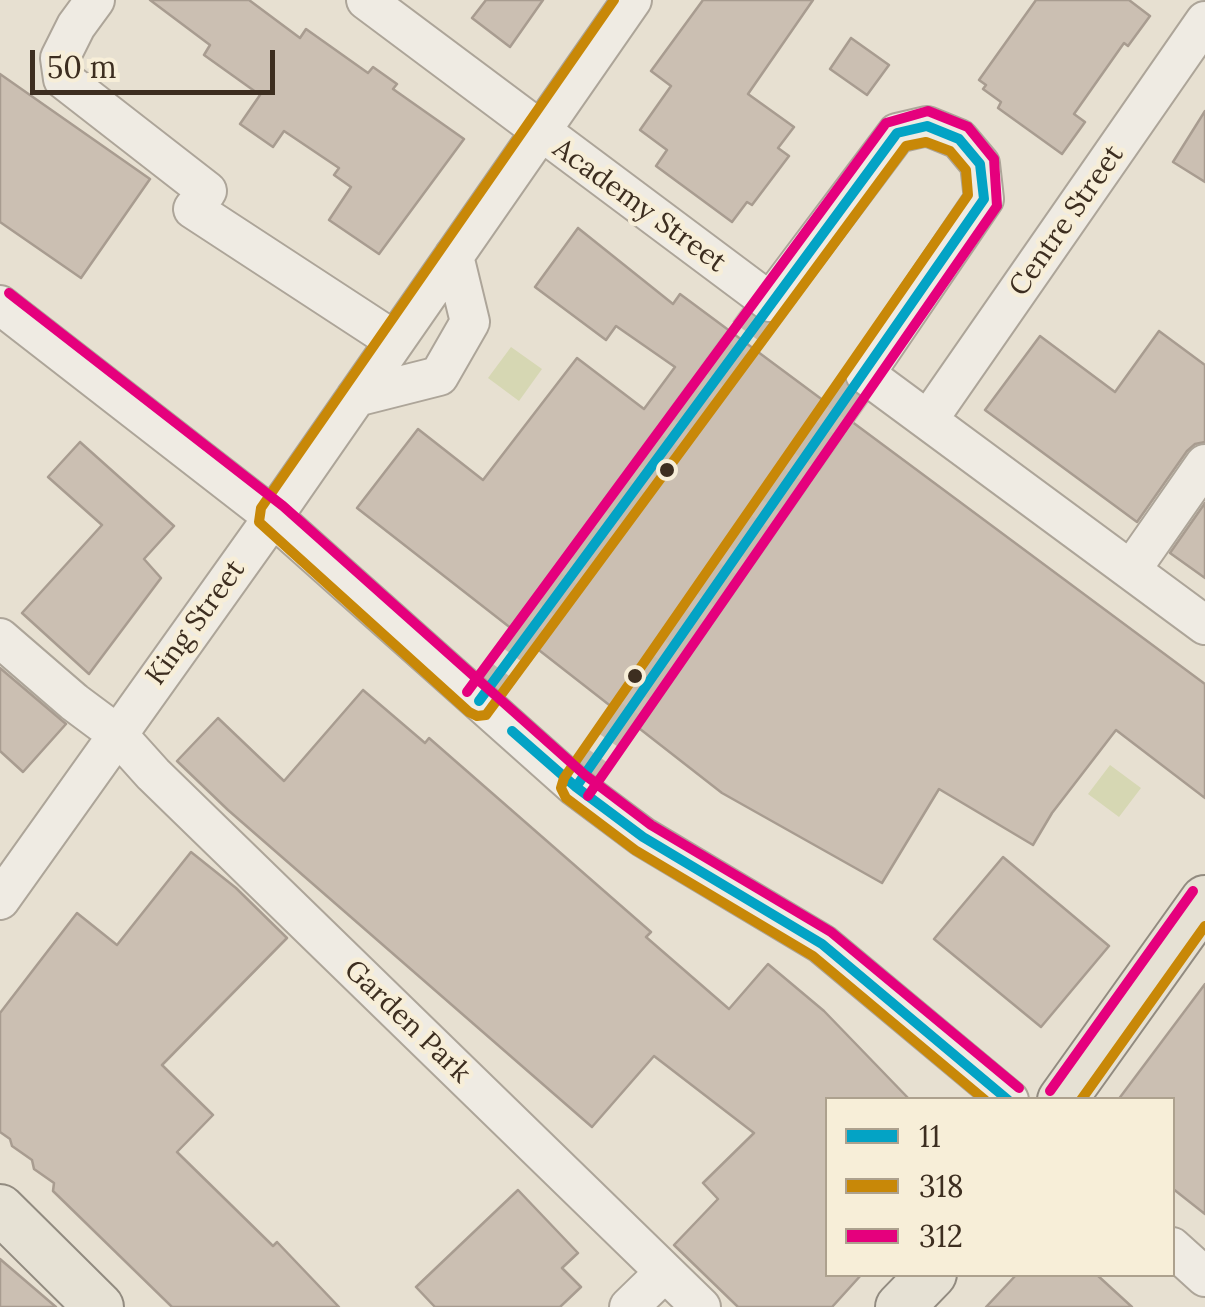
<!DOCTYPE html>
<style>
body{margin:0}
#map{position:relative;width:1205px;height:1307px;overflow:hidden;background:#e7e0d1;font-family:Lora,serif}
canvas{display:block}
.legend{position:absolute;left:825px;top:1097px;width:350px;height:180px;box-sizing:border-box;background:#f7eed8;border:2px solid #ada18e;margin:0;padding:12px 18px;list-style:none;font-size:30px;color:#3d2e20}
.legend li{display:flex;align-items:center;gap:20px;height:50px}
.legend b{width:50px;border:2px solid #ada18e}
.scale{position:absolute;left:30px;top:50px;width:245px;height:45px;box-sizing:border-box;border:5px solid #3d2e20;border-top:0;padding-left:12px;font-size:30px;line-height:35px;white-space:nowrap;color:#3d2e20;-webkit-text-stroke:8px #f7eed8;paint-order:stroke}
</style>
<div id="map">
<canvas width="1205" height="1307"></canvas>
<ul class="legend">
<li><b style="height:12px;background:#03a3c5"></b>11</li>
<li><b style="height:12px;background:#c88808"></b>318</li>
<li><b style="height:12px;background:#e5007d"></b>312</li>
</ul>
<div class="scale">50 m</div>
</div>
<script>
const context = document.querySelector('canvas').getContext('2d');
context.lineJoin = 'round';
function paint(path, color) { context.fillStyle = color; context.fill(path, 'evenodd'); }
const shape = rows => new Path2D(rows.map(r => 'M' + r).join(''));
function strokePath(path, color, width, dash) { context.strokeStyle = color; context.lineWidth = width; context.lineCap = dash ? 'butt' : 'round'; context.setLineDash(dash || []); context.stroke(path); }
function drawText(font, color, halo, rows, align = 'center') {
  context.font = font + ' Lora,serif'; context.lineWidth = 9; context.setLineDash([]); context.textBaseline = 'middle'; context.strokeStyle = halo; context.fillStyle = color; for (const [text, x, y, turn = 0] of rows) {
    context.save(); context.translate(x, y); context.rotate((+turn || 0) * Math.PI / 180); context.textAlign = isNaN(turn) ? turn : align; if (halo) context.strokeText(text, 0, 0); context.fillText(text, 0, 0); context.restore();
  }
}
paint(shape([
 [511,347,542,369,519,401,488,378],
 [1110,765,1141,788,1119,817,1088,794]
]), '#d6d7b3');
const building = shape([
 [150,0,249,0,300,38,306,29,368,73,373,67,397,84,393,89,464,139,379,254,329,220,351,187,334,175,339,168,284,131,273,147,240,124,260,95,204,55,210,45,150,0],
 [486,0,543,0,510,47,472,18,486,0],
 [703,0,813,0,748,94,794,127,778,148,789,156,752,205,747,202,732,222,656,166,667,150,640,130,671,86,651,71,703,0],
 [1036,0,1129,0,1150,16,1128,46,1124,43,1074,114,1085,122,1062,154,998,108,1001,102,983,89,986,85,979,80,1036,0],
 [851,38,889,65,867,95,830,69,851,38],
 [0,74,150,179,81,278,0,222,0,74],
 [1205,111,1205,182,1173,162,1205,111],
 [578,228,673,304,680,294,1205,684,1205,798,1116,730,1052,813,1033,845,939,789,882,883,722,793,357,508,418,429,483,480,577,358,644,409,675,367,616,326,606,340,535,287,578,228],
 [1159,331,1205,365,1205,442,1195,444,1187,451,1137,522,985,410,1040,336,1115,392,1159,331],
 [80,442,174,526,144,559,161,578,89,674,22,613,102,525,48,477,80,442],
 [1205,503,1205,578,1170,553,1205,503],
 [0,668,66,724,23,772,0,751,0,668],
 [363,690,425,743,429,738,651,932,646,937,729,1009,768,964,824,1011,910,1100,828,1100,828,1274,862,1274,832,1307,738,1307,674,1245,718,1199,703,1183,754,1133,654,1056,592,1127,228,810,177,761,218,718,284,781,363,690],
 [191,852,236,888,287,938,162,1065,213,1115,177,1152,273,1246,277,1242,339,1307,172,1307,53,1191,54,1183,34,1169,32,1160,12,1146,10,1139,0,1132,0,1013,77,913,117,945,191,852],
 [1003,857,1109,946,1041,1027,934,939,1003,857],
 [1205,984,1205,1214,1172,1188,1172,1100,1118,1100,1205,984],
 [518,1190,578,1253,562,1268,581,1287,560,1307,435,1307,416,1287,518,1190],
 [0,1259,56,1307,0,1307,0,1259],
 [1017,1274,1096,1274,1132,1307,986,1307,1017,1274]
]);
paint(building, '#cbbfb2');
strokePath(building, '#a89c90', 2.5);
strokePath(shape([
 [479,701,770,302],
 [576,787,865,374]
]), '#c5bcae', 38, [38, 19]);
const minor = shape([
 [95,0,76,26,60,58,63,79,207,191,193,209,395,341],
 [366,0,770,302,897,133,927,126,959,139,980,164,984,199,865,374,1205,625],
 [0,305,273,517,576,787,643,837,822,944,1009,1100],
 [356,397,439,376,470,322,454,256],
 [928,420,1205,21],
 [1131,570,1205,464],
 [0,638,74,702,117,734,153,774,701,1307],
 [0,900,273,517,632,0],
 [1172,1247,1205,1277],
 [629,1307,664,1273]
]);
const major = shape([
 [1062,1100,1205,900],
 [0,1209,99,1307],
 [900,1307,932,1274]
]);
strokePath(minor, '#ada599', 42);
strokePath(major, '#928b80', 52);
strokePath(minor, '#efebe3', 38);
strokePath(major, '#e6e1d4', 48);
strokePath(shape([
 [479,701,897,133,927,126,959,139,980,164,984,199,576,787],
 [512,731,576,787,643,837,822,944,1008,1100]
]), '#03a3c5', 10);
strokePath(shape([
 [614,0,261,508,259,522,469,712,477,716,486,715,906,146,926,142,950,151,966,170,968,195,564,778,561,788,566,798,635,850,813,956,985,1100],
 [1081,1100,1205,926]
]), '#c88808', 10);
strokePath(shape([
 [9,293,283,506,585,775,651,825,831,932,1019,1088],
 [467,692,886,123,928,111,968,127,994,159,997,206,588,796],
 [1050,1091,1193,891]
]), '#e5007d', 10);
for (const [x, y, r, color] of [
 [667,470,9,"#3d2e20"],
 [635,676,9,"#3d2e20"]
]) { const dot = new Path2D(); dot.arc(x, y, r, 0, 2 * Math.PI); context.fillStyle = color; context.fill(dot); strokePath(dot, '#f7eed8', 4); }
drawText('28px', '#3d2e20', '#f7eed8', [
 ["Academy Street",639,206,36],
 ["Centre Street",1067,221,-55],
 ["King Street",196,623,-54],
 ["Garden Park",407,1022,44]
]);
</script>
